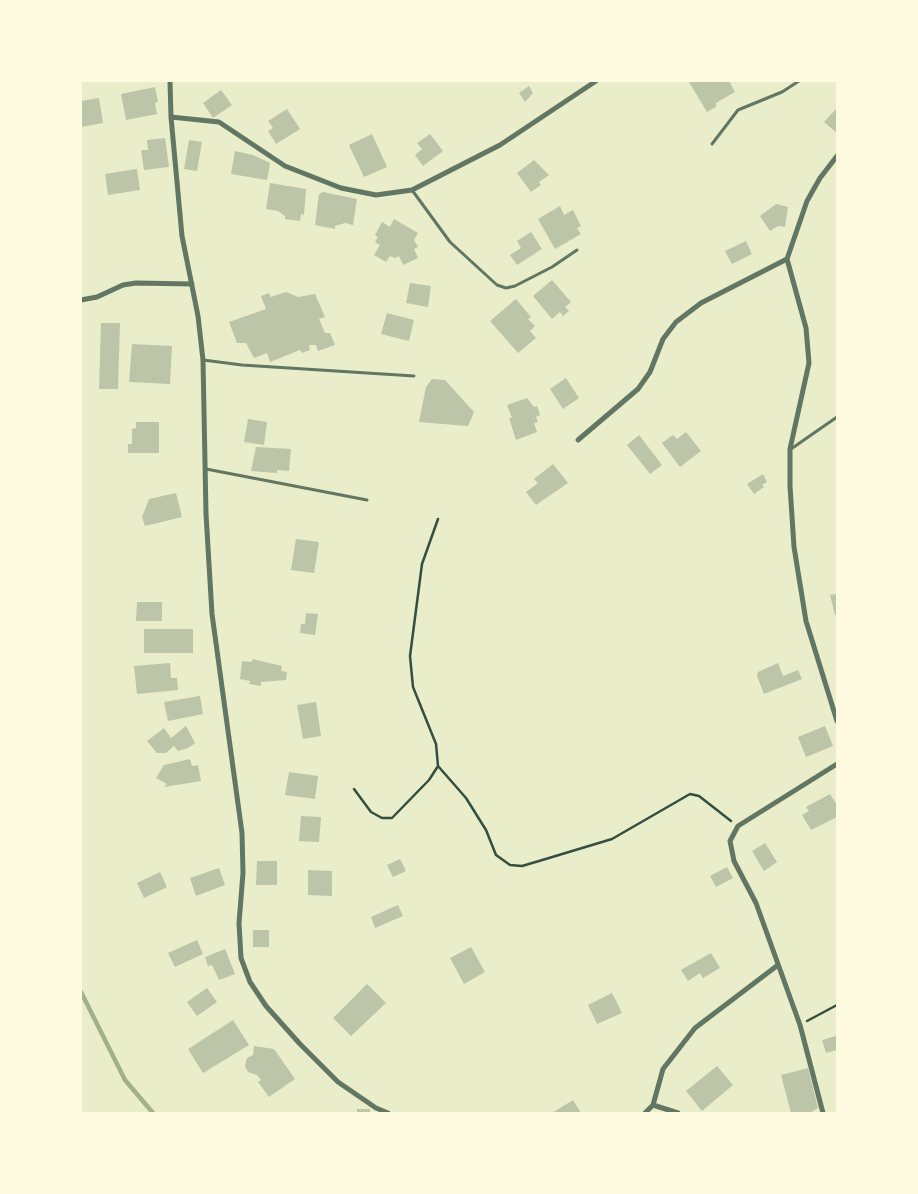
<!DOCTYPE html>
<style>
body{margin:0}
#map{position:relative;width:918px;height:1194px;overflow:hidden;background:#e9edc9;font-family:Rubik,sans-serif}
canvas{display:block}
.frame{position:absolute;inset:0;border:82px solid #fefae0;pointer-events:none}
</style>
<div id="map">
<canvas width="918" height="1194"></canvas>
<div class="frame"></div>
</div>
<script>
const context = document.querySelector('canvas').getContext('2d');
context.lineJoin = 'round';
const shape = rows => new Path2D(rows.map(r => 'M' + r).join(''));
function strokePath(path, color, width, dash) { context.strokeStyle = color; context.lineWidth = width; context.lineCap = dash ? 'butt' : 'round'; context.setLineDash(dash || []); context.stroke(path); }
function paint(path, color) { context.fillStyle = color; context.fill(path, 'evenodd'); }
strokePath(shape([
 [81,992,125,1080,153,1113]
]), '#a3b18a', 4.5);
paint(shape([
 [691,81,729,81,735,92,716,103,716,107,707,112,689,82],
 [529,86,533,93,525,102,519,93],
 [155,87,158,102,155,103,157,114,126,120,121,94],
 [221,90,232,105,213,118,203,103],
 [99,98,103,123,81,127,81,101],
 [837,108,837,133,824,122],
 [287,109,300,129,276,144,268,131,273,128,268,121],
 [372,134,387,167,364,177,349,145],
 [430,134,443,151,423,166,415,155,422,149,417,143],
 [165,138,169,167,144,170,141,150,148,150,147,140],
 [189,140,202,142,197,171,184,169],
 [235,151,253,155,270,163,267,180,231,174],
 [534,160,549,175,539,182,541,185,531,192,517,173],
 [137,169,140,190,108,195,105,174],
 [270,183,306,189,304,215,301,214,300,221,285,219,285,216,278,211,266,209],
 [323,192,357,199,353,225,345,223,335,226,335,229,315,225,319,194],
 [776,204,788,207,785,227,778,226,770,231,760,216],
 [560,206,564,215,573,210,581,226,577,228,581,234,555,249,538,219],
 [394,219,418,233,414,240,418,247,414,249,418,258,403,265,399,256,395,258,390,256,386,262,374,255,380,245,375,242,378,237,375,235,382,222,390,227],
 [531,232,542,249,517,265,510,255,521,248,517,241],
 [746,241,752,254,732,264,725,251],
 [552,280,571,302,565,307,569,311,563,316,560,312,552,319,533,296],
 [410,283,431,286,428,307,406,303],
 [286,292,298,297,315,294,325,317,319,319,325,333,330,333,335,345,318,351,316,345,309,345,310,350,302,353,300,350,270,362,267,353,254,358,246,343,237,343,229,322,266,309,261,296,269,293,271,297],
 [516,299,531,317,528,319,535,326,530,331,536,338,518,353,490,321],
 [387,313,414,320,409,341,381,334],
 [101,323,120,323,118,389,99,389],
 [132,344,172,346,170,384,129,382],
 [566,378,579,398,563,409,550,389],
 [432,379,445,380,474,412,468,426,419,422,426,387],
 [527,398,534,407,537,406,540,415,536,417,538,422,534,423,537,432,516,440,509,418,512,418,507,405],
 [248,419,267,422,264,445,244,442],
 [136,422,159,422,159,453,128,453,128,444,132,444,132,429,136,428],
 [686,432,701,451,680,467,662,443,673,435,677,439],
 [639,435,662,465,650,474,627,445],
 [256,447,291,449,289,471,277,470,277,473,251,471],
 [553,464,568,483,536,505,526,492,538,483,534,479],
 [763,474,767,482,762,485,764,487,754,494,747,484],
 [176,493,182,517,145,526,142,517,149,499],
 [296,539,319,542,314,573,291,570],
 [837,594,837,615,835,615,830,595],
 [137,602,162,602,162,621,136,621],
 [306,613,318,614,315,635,300,633,301,624,305,624],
 [144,629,193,629,193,653,144,653],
 [252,659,282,666,281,671,287,672,286,680,261,682,261,686,249,684,250,681,240,679,242,661,252,662],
 [170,663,171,678,177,678,178,690,137,694,134,666],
 [778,663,783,676,798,670,802,679,764,694,757,676,758,672],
 [200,696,203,714,168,721,164,702],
 [316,702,321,736,303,739,297,705],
 [186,726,195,743,188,748,178,751,174,746,166,753,157,753,147,741,164,728,171,738],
 [825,726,833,746,806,757,798,737],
 [190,759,192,766,198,765,201,781,164,787,167,784,156,778,164,765],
 [289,772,318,776,315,799,285,795],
 [830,794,837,805,837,817,811,830,802,815,809,811,806,807],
 [301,816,321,817,319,842,299,841],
 [765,843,777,862,764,871,752,851],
 [400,859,406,871,393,877,387,865],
 [257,861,277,861,277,885,256,885],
 [727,867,733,878,716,887,710,876],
 [219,868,225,885,196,896,190,878],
 [308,870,332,871,332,896,308,895],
 [160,872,167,887,144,898,137,883],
 [398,905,403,916,375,928,371,917],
 [253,930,269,930,269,947,253,947],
 [197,940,203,954,175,967,168,953],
 [471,947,485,972,464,984,450,958],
 [225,949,235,974,219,980,212,965,208,966,205,957],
 [711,953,720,968,703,978,700,973,688,981,681,970],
 [367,984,386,1003,351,1036,333,1018],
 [207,988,217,1002,197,1016,187,1002],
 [612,993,622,1013,597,1024,588,1005],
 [233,1020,249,1045,203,1073,188,1049],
 [836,1036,837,1050,826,1053,822,1040],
 [254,1046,274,1049,295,1079,269,1097,258,1082,261,1080,257,1075,248,1072,245,1066,247,1058,253,1055],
 [717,1066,733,1085,702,1111,686,1091],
 [808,1068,818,1108,810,1113,791,1113,781,1075],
 [573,1100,581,1113,552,1113],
 [357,1109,370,1109,370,1113,357,1113]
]), '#bcc5a7');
strokePath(shape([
 [438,766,466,798,486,830,496,855,510,865,522,866,539,861,612,839,690,794,699,796,731,821],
 [354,789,371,812,382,818,392,818,429,780,438,766,436,744,413,687,410,656,422,564,438,519],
 [807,1021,837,1005]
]), '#344e41', 2.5);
strokePath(shape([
 [712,144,738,110,782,92,799,81],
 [412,190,450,242,497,285,506,288,515,286,552,267,577,250],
 [203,360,242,365,414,376],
 [791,449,837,417],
 [206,469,367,500]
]), '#617663', 3);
strokePath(shape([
 [170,81,171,117,182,236,198,316,203,360,206,514,212,614,242,833,243,873,239,923,241,958,250,982,266,1006,300,1044,338,1082,376,1108,388,1113],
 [171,117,219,122,285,166,341,188,376,195,412,190,500,145,596,81],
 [837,156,820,178,807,201,787,259,806,328,809,363,790,449,790,486,794,547,806,621,837,721],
 [81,300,97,297,123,285,136,283,192,284],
 [578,440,638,389,650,372,663,339,676,322,701,303,787,259],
 [653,1105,678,1113],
 [645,1113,653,1105,663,1069,695,1028,778,965],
 [823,1113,800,1025,756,903,734,861,730,841,738,826,837,764]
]), '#617663', 5);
</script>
